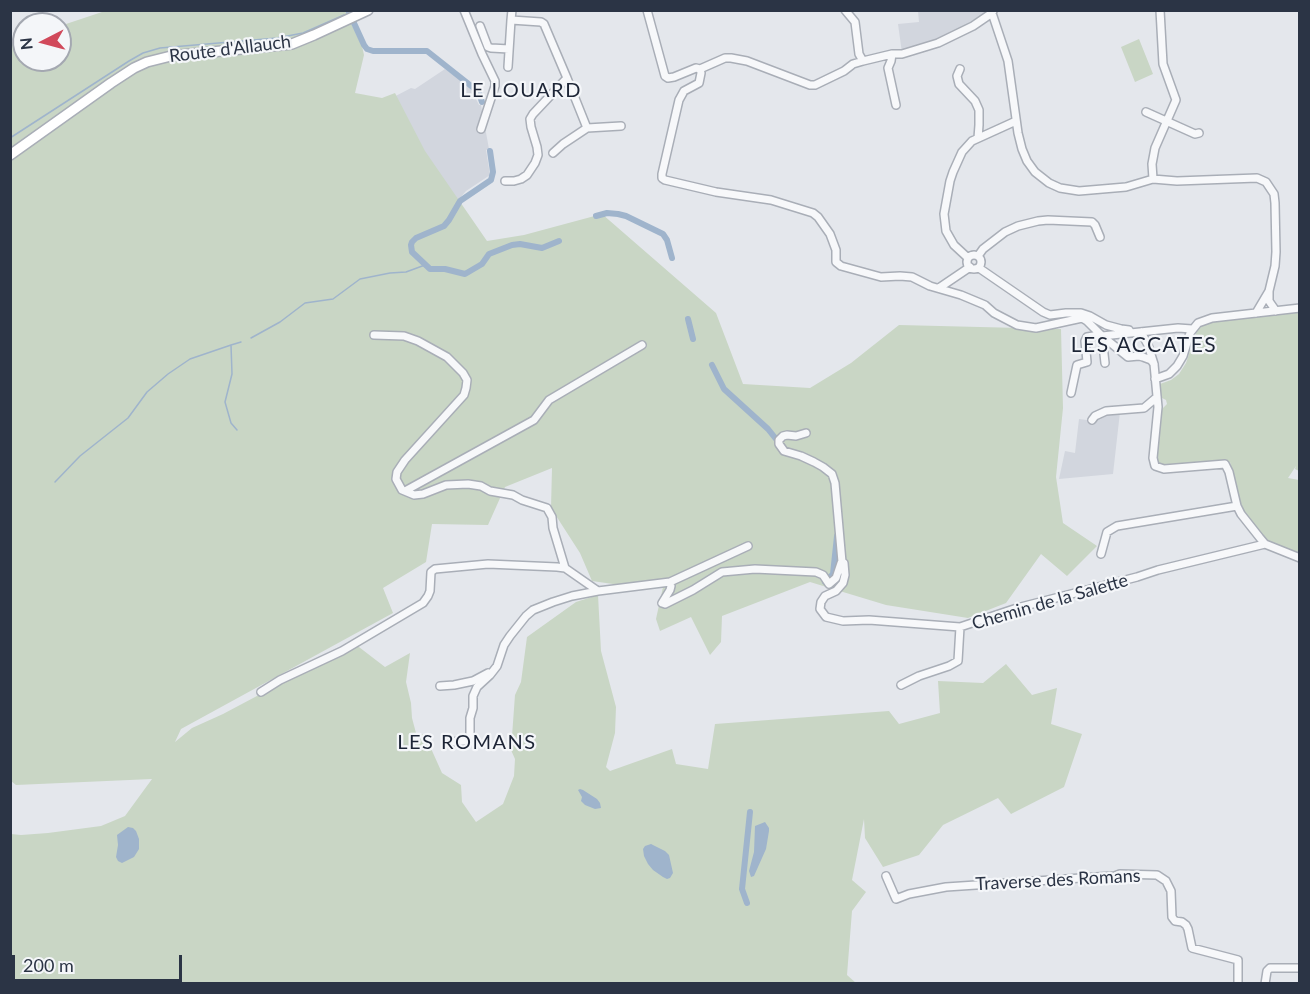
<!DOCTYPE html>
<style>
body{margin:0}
#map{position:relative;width:1310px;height:994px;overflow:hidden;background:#e4e7ec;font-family:Lato,sans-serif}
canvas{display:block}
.frame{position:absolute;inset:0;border:12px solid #2b3445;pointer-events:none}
.north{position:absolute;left:12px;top:12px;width:60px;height:60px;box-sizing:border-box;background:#f4f6f9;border:2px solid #a4a8b1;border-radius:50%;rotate:264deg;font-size:16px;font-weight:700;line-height:24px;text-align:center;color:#2b3445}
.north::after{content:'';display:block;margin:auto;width:21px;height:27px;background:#d1495b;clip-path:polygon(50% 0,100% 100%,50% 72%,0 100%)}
.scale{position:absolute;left:12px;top:955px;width:170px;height:27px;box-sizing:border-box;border:3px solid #2b3445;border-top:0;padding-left:8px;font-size:18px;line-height:21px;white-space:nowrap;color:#2b3445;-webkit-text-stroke:4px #f4f6f9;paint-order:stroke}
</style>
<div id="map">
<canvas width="1310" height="994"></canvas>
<div class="frame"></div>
<div class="north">N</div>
<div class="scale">200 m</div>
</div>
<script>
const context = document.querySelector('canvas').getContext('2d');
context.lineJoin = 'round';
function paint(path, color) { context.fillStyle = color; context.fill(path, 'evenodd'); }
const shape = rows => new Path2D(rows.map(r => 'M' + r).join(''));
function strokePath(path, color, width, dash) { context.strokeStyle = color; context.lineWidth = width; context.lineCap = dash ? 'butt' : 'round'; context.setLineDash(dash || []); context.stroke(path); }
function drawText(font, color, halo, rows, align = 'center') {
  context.font = font + ' Lato,sans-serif'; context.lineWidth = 4.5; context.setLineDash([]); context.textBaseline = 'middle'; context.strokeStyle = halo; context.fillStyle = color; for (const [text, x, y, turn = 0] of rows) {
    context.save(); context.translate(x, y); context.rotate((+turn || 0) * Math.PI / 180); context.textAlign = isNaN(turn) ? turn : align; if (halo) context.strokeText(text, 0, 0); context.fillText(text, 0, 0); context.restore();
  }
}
paint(shape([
 [918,11,988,11,955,31,918,49,902,53,898,24,919,22],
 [445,69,474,89,473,93,479,105,481,105,489,149,486,150,490,175,466,191,453,206,388,100,411,88,415,89],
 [1106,412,1120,412,1113,474,1059,479,1065,451,1075,453,1079,419,1095,421,1097,417]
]), '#d2d6de');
paint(shape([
 [105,11,345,11,362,46,364,55,355,93,382,98,395,93,425,151,487,241,524,235,602,214,716,313,743,384,810,388,851,363,899,325,1061,329,1063,408,1056,477,1063,523,1097,546,1067,576,1041,554,1006,603,968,618,886,605,810,582,722,616,721,642,710,655,691,617,660,631,656,619,663,587,627,586,592,581,580,553,551,508,552,468,505,487,488,525,432,524,426,562,383,588,393,613,181,729,175,742,192,728,223,714,355,644,385,667,410,653,406,682,411,703,412,718,416,733,430,736,429,744,442,773,461,785,462,802,476,822,503,804,514,776,515,759,511,750,515,695,521,682,527,637,576,602,598,595,601,651,616,707,615,733,606,767,610,771,672,749,676,764,708,769,715,724,889,711,899,724,940,713,938,681,983,683,1006,664,1032,695,1057,688,1051,724,1082,734,1064,787,1011,814,998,798,943,825,919,855,883,867,865,838,864,819,852,880,866,892,852,911,847,975,856,983,11,983,11,834,21,835,48,833,101,826,125,816,152,779,16,785,11,781,10,43,24,39,24,60,60,60,60,26],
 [1139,39,1153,74,1135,82,1121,47],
 [1299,312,1299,471,1295,469,1296,466,1288,478,1299,480,1299,553,1266,542,1244,511,1240,501,1230,462,1163,465,1157,461,1155,450,1160,415,1162,409,1167,404,1166,400,1160,397,1159,390,1160,384,1171,380,1179,374,1186,363,1197,330,1206,323]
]), '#c9d6c5');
paint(shape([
 [580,789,583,790,597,799,600,803,601,808,595,809,585,805,581,801,582,797,578,790],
 [765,822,769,828,769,831,766,849,754,876,751,877,749,871,754,852,755,826],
 [128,827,133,828,136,831,139,839,139,849,134,857,122,863,118,861,116,857,118,845,117,835],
 [651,844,665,851,669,855,673,873,670,878,667,879,663,877,653,870,648,864,644,856,643,849,645,846]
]), '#9fb4cc');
strokePath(shape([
 [10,138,129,61,143,53,160,48,277,38,303,33,344,15],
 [251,338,280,322,305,303,333,299,360,279,390,273,406,272,425,265],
 [237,430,231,423,225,402,232,374,231,345,241,342],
 [55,482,80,456,128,418,147,392,168,374,190,359,231,345]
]), '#9fb4cc', 1.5);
strokePath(shape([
 [348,10,364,45,367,49,373,51,427,51,475,89,479,93,482,102],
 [490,151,493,172,491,180,460,201,449,220,444,226,416,238,412,242,411,245,412,252,430,269,445,269,465,274,482,264,489,254,512,245,520,244,542,248,559,241],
 [596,216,607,213,618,214,626,216,663,234,667,240,672,258],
 [688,319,693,339],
 [712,365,724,389,768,429,776,439],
 [825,582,833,574,837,536],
 [747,903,742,889,750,812]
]), '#9fb4cc', 6);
const minor = shape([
 [464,10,482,54,495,81,495,86,481,129],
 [647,10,665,76,668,78,674,77,696,68,700,69,701,73,699,83,684,91,679,100,662,174,662,178,665,180,716,192,771,200,813,213,818,217,830,234,836,250,836,262,841,266,881,277,900,276,912,277,930,286,961,295,985,305,994,313,1017,325,1036,328,1082,318,1087,321,1102,336,1178,328,1192,329],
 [845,10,855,22,859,54,863,61],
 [992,13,1008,61,1018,133,1022,149,1027,161,1035,172,1049,183,1060,188,1079,191,1126,187,1153,179,1177,181,1257,178,1266,182,1274,194,1275,203,1276,252,1275,266,1269,291,1269,301,1276,311],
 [480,26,488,47,491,48,509,49],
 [892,54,891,61,888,68,896,105],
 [508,67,511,20],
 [700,69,725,58,731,58,747,61,810,85,815,85,844,71,853,64,863,61,892,54,902,54,938,43,973,26,992,13,993,11],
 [960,69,957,76,959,84,975,101,979,110,979,125,978,138],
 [1146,112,1195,134,1199,133],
 [587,128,621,126],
 [553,153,563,144,587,128,567,78],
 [1153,179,1152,164,1155,148,1176,100,1163,64,1160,10],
 [505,181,514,181,521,179,527,175,535,163,538,155,537,147,531,127,530,119,533,114,567,78,544,24,541,22,511,20,512,10],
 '967 262a7 7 0 1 1 14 0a7 7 0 1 1-14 0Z',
 [978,256,983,249,1005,232,1018,226,1038,221,1048,220,1092,222,1095,225,1100,237],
 [968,258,954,245,946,231,944,214,950,181,953,172,962,152,972,141,1016,121],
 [979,268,1043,312,1050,315,1066,313,1081,313,1090,316,1106,325,1121,329,1129,330],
 [939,288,970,267],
 [1256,313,1269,291],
 [1141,332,1148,345,1154,364,1158,407,1153,458,1155,466,1164,469,1225,464,1229,472,1237,506,1241,514,1260,538,1265,544,1300,558],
 [374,335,404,336,418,341,447,357,463,373,467,380,466,388,464,395,405,460,397,472,396,479,402,490,414,495,423,494,446,485,468,484,481,486,490,491,513,495,522,500,547,508,552,517,553,528,565,568],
 [1102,336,1128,357,1139,356,1143,357,1151,360,1154,364],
 [1102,336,1105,363],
 [1155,379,1169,374,1177,366,1183,356,1190,333,1198,323,1212,318,1300,308],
 [1071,393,1077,365,1087,362,1085,341,1087,337,1100,335],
 [1092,420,1095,416,1106,411,1144,408,1157,397],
 [806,433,796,436,787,435,783,436,779,440,779,444,784,451,801,456,814,462,823,467,832,474,835,483,842,562],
 [405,491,534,420,549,400,642,345],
 [1101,554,1107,532,1117,526,1237,506],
 [670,582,748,546],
 [901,685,919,676,949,666,958,661,960,627],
 [440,686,454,685,473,681,488,673],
 [261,692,280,680,342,651,423,603,428,596,430,591,431,572,435,569,488,564,557,567,565,568,598,591,670,582,671,586,670,590,662,603,665,604,693,590,722,572,755,569,816,572,823,575,829,584,836,578,841,563,842,562,844,563,845,575,843,583,836,591,825,596,821,602,820,609,826,617,843,621,869,620,960,627,1017,608,1137,577,1158,570,1265,544],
 [450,742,464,741,470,738,470,718,473,708,473,696,477,687,490,675,497,666,504,645,510,636,526,616,533,610,553,602,572,596,598,591],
 [886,876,896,899,909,894,946,887,1096,877,1115,876,1120,874,1157,875,1166,881,1171,891,1172,917,1175,921,1182,922,1186,925,1188,929,1192,948,1238,960,1238,984],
 [1265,984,1267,971,1270,968,1300,968]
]);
const secondary = shape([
 [10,155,111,83,134,68,147,62,171,56,292,44,314,35,368,10]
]);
strokePath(minor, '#a9aeb7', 10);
strokePath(secondary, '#a9aeb7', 12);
strokePath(minor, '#f7f8fa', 7);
strokePath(secondary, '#fff', 9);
drawText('18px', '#2b3445', '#f4f6f9', [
 ["Route d'Allauch",230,49,-7],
 ["Chemin de la Salette",1050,602,-16],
 ["Traverse des Romans",1058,880,-3]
]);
context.letterSpacing = '1.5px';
drawText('20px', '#1d2536', '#f4f6f9', [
 ["LE LOUARD",521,91],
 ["LES ROMANS",467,743]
]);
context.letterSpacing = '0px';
context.letterSpacing = '1.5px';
drawText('21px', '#1d2536', '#f4f6f9', [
 ["LES ACCATES",1144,345]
]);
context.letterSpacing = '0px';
</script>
